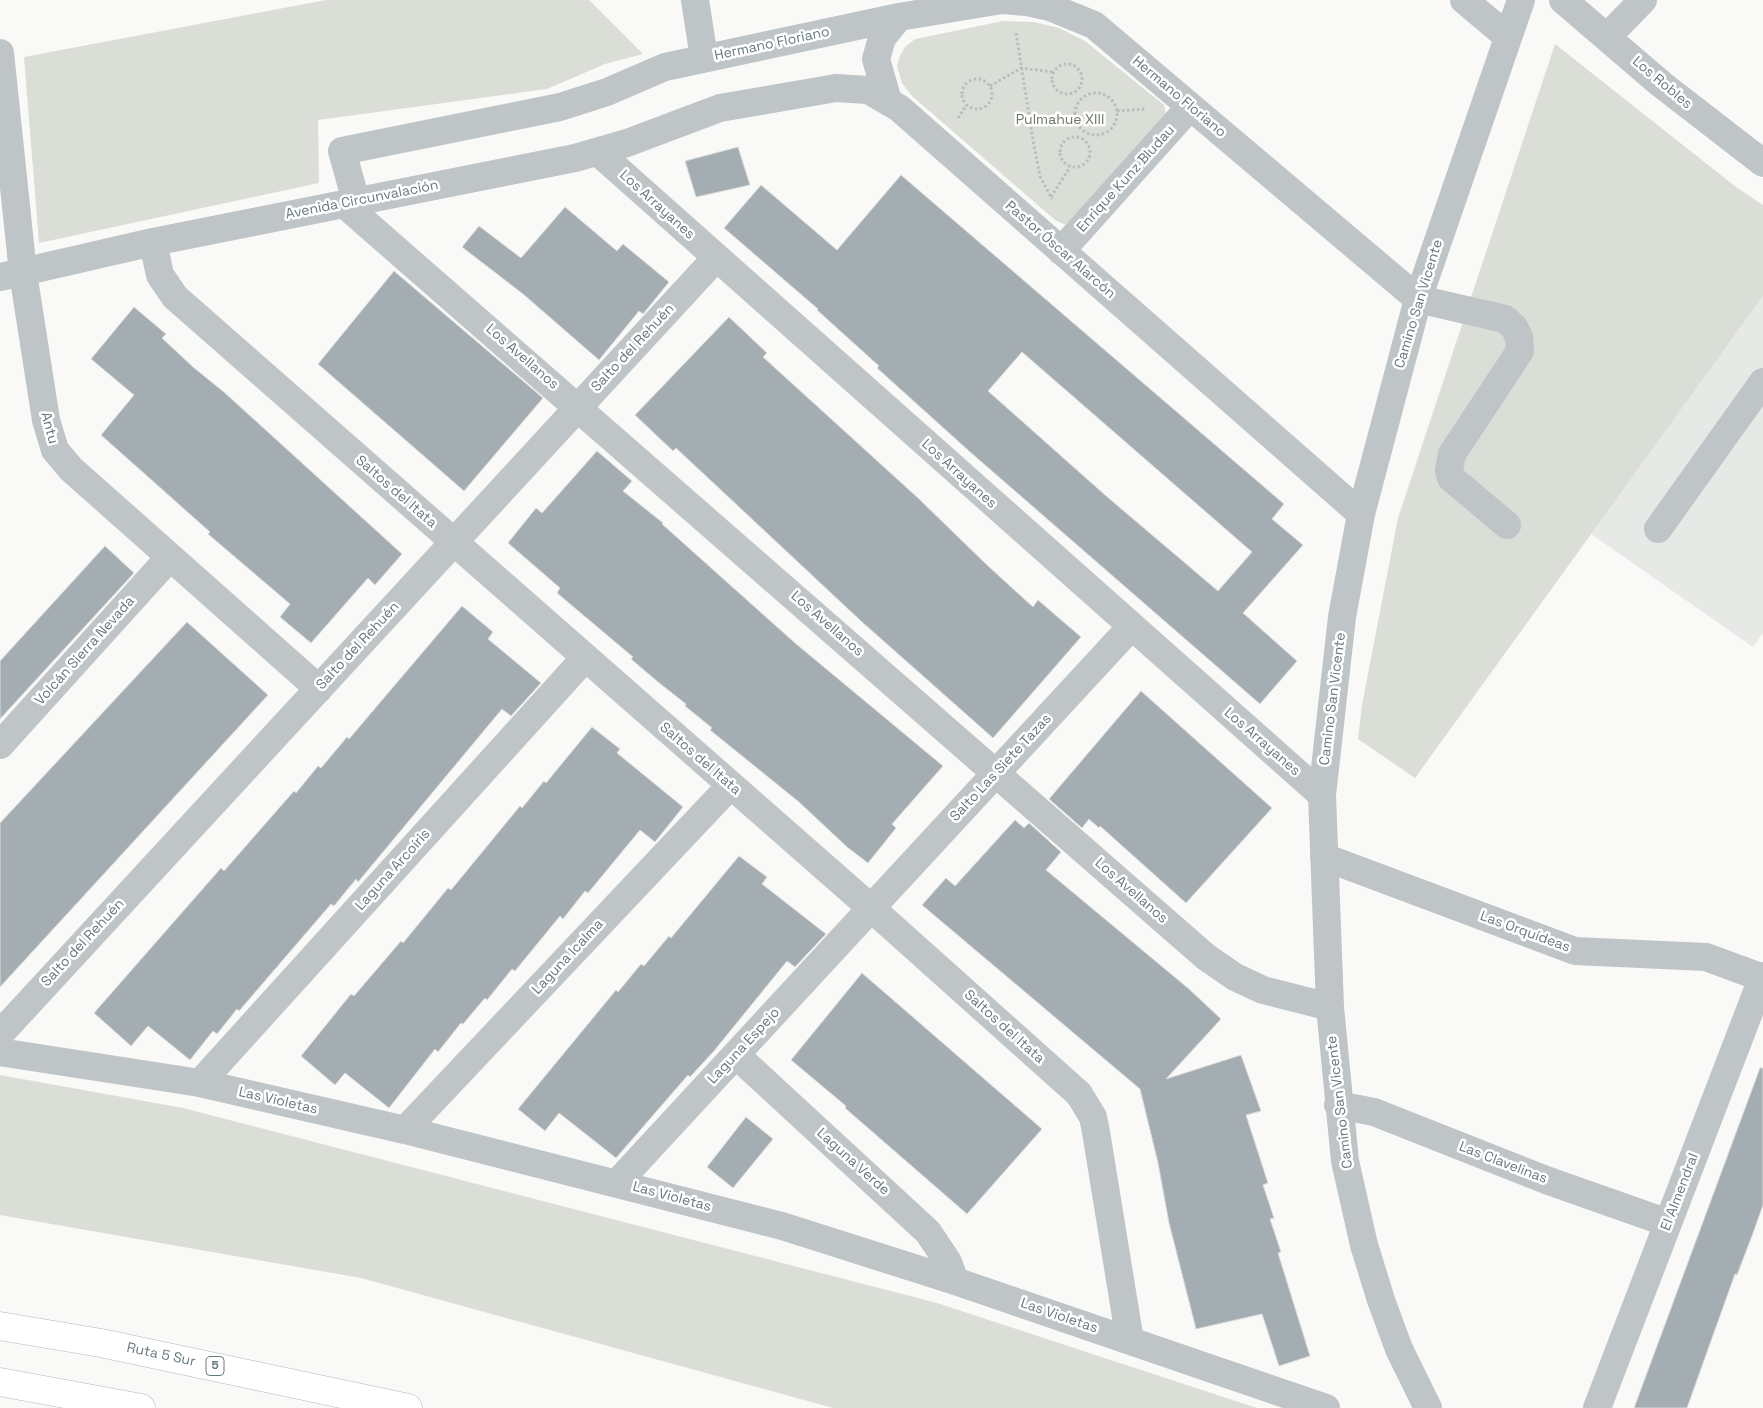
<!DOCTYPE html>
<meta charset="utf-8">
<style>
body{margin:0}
canvas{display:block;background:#f9f9f7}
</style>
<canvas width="1763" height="1408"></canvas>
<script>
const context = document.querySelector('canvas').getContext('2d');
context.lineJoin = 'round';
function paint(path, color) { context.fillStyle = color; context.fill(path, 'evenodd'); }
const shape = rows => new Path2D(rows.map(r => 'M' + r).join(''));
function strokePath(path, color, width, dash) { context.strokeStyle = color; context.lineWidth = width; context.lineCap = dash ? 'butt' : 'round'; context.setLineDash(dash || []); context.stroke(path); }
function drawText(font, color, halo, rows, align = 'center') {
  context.font = font + ' "Space Grotesk",sans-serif'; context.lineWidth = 5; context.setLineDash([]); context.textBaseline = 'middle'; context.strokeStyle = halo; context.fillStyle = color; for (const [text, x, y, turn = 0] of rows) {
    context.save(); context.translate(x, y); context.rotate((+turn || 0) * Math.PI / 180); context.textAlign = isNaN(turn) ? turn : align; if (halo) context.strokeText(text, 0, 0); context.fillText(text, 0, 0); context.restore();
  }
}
paint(shape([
 [1763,296,1763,633,1753,647,1591,534]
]), '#e7e9e7');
paint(shape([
 [326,0,589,0,643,54,605,64,547,89,318,120,319,183,39,243,24,57],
 [1003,21,1034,22,1059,28,1085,41,1164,105,1166,115,1066,225,1055,220,912,96,902,83,897,66,900,56,905,47,915,39],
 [1555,44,1736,187,1763,205,1763,296,1415,778,1358,739,1362,705,1398,518],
 [0,1075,183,1108,937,1303,1257,1408,833,1408,361,1278,0,1215]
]), '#daded7');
const building = shape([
 [738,147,750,185,696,197,685,161,738,147],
 [901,175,1284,504,1272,519,1303,545,1243,613,1297,661,1260,704,969,451,877,368,879,366,817,310,818,309,724,228,761,185,837,250,901,175],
 [1022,352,1252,552,1218,591,1105,495,988,391,1022,352],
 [565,207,617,251,623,244,669,282,643,314,639,311,599,360,523,294,462,247,479,226,521,258,565,207],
 [394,271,543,398,464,491,318,364,394,271],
 [134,307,166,334,162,338,193,367,225,393,402,554,375,585,368,578,311,643,280,617,290,604,208,534,210,532,101,435,134,395,91,359,134,307],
 [729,317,767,353,763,357,918,498,987,565,1033,607,1038,600,1081,637,993,738,861,621,676,448,673,451,635,415,729,317],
 [597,451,632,481,623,491,663,523,662,524,795,643,943,766,892,824,896,828,868,863,847,847,799,802,710,730,712,728,685,706,686,704,658,682,631,659,633,657,557,593,560,588,508,543,536,508,542,513,597,451],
 [105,546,134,573,0,719,0,661,105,546],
 [462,606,493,632,488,639,541,683,511,716,502,709,358,882,356,879,334,906,331,904,239,1011,237,1009,217,1034,213,1031,190,1060,148,1026,131,1046,94,1013,221,868,224,871,294,791,296,793,318,766,321,768,347,737,349,739,462,606],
 [187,622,268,695,0,987,0,823,187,622],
 [1141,691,1272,808,1186,903,1100,826,1099,828,1089,819,1082,828,1049,799,1141,691],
 [592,727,620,749,617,753,683,807,655,842,640,830,588,893,585,891,563,919,560,916,515,971,512,969,487,1000,485,998,463,1024,461,1023,438,1052,435,1049,389,1108,345,1073,335,1085,301,1056,351,994,354,996,401,941,403,943,448,888,451,890,520,806,522,808,544,781,546,783,592,727],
 [1015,820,1024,828,1029,823,1061,852,1046,870,1189,989,1221,1019,1166,1079,1241,1055,1261,1111,1246,1115,1268,1183,1263,1185,1274,1218,1270,1219,1281,1252,1278,1253,1310,1356,1279,1366,1262,1314,1196,1329,1169,1223,1158,1163,1140,1089,922,905,946,878,955,886,1015,820],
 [739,856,767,877,762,884,826,934,795,967,787,961,714,1051,690,1077,688,1075,616,1158,559,1113,545,1131,518,1109,616,990,618,992,641,964,644,966,669,936,671,938,739,856],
 [862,973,1042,1129,967,1214,845,1108,846,1106,791,1060,862,973],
 [1760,1068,1763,1068,1763,1205,1752,1236,1737,1275,1735,1274,1687,1408,1634,1408,1760,1068],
 [746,1117,773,1139,733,1188,707,1167,746,1117]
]);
paint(building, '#a4aeb2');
strokePath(building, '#dbdbda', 1);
const highway = shape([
 [0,1326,101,1343,408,1408],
 [0,1382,141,1408]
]);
strokePath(highway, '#b3b8b9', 29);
strokePath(shape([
 [1016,33,1034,146,1040,176,1052,199],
 '1052 79a15 15 0 1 1 30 0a15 15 0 1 1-30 0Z',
 '962 94a15 15 0 1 1 30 0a15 15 0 1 1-30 0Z',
 [990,86,1021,68,1053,72],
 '1075 114a21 21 0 1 1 42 0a21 21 0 1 1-42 0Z',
 [1117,111,1146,109],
 [958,118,966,106],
 '1060 152a15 15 0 1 1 30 0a15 15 0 1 1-30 0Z',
 [1051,197,1070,167]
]), '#b9bdbe', 3, [2.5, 2.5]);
strokePath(shape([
 [695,0,704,58],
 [1464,0,1508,37],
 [1563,0,1661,84,1763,163],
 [1607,37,1643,0],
 [0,53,23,273,46,420,55,450,71,469,319,689],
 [888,101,876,59,882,38,899,17],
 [598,152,1322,795],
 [356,201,342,151,560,107,607,92,665,67,899,17,1002,0,1027,2,1050,7,1094,25,1418,299,1505,319,1514,327,1519,337,1520,351,1452,454,1449,470,1451,478,1507,525],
 [344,204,1206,957,1235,977,1263,990,1330,1007],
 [153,242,160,275,175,297,871,908,1079,1094,1093,1117,1096,1132,1130,1341],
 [1061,251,1190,107],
 [0,277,153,242,575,158,627,143,720,108,836,88,868,90,899,108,1361,514],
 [1658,529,1763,382],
 [0,745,170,557],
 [1324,857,1575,951,1706,957,1763,978],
 [0,1034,716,258],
 [0,1052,200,1083,405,1130,782,1226,955,1281,1326,1408],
 [736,1055,928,1232,948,1262,955,1281],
 [200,1083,585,658],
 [1338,1105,1374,1112,1546,1180,1668,1223],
 [405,1130,731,785],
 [617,1183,1131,627],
 [1428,1408,1399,1349,1381,1300,1364,1245,1345,1161,1330,1007,1322,795,1342,617,1361,514,1418,299,1521,0],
 [1597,1408,1763,976]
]), '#bfc4c6', 28);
strokePath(highway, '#fff', 28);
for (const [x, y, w] of [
 [215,1366,18]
]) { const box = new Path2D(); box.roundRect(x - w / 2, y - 9.5, w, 19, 4); context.fillStyle = '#fff'; context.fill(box); strokePath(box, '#67797e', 1); }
drawText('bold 12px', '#67797e', null, [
 ["5",215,1366]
]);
drawText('14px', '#67797e', '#fff', [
 ["Hermano Floriano",772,44,-12],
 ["Los Robles",1662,83,40],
 ["Hermano Floriano",1179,97,40],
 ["Enrique Kunz Bludau",1126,179,-48],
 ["Avenida Circunvalación",362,200,-11],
 ["Los Arrayanes",657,205,42],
 ["Pastor Óscar Alarcón",1060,250,41],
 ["Camino San Vicente",1419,304,-73],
 ["Salto del Rehuén",633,348,-47],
 ["Los Avellanos",522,357,41],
 ["Antu",49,428,75],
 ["Los Arrayanes",959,474,42],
 ["Saltos del Itata",396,492,41],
 ["Los Avellanos",827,624,41],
 ["Salto del Rehuén",358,646,-47],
 ["Volcán Sierra Nevada",85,651,-48],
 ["Camino San Vicente",1333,699,-83],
 ["Los Arrayanes",1262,742,41],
 ["Saltos del Itata",700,759,41],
 ["Salto Las Siete Tazas",1001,768,-47],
 ["Laguna Arcoíris",393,870,-48],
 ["Los Avellanos",1131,891,41],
 ["Las Orquídeas",1525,932,20],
 ["Salto del Rehuén",83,943,-47],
 ["Laguna Icalma",568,957,-47],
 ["Saltos del Itata",1004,1027,42],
 ["Laguna Espejo",744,1046,-47],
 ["Las Violetas",278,1101,13],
 ["Camino San Vicente",1340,1102,-97],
 ["Laguna Verde",853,1162,42],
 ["Las Clavelinas",1503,1163,21],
 ["El Almendral",1680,1192,-69],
 ["Las Violetas",672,1197,15],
 ["Las Violetas",1059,1316,19],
 ["Ruta 5 Sur",161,1355,12]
]);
drawText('14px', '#6c7766', '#fff', [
 ["Pulmahue XIII",1060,120]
]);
</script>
